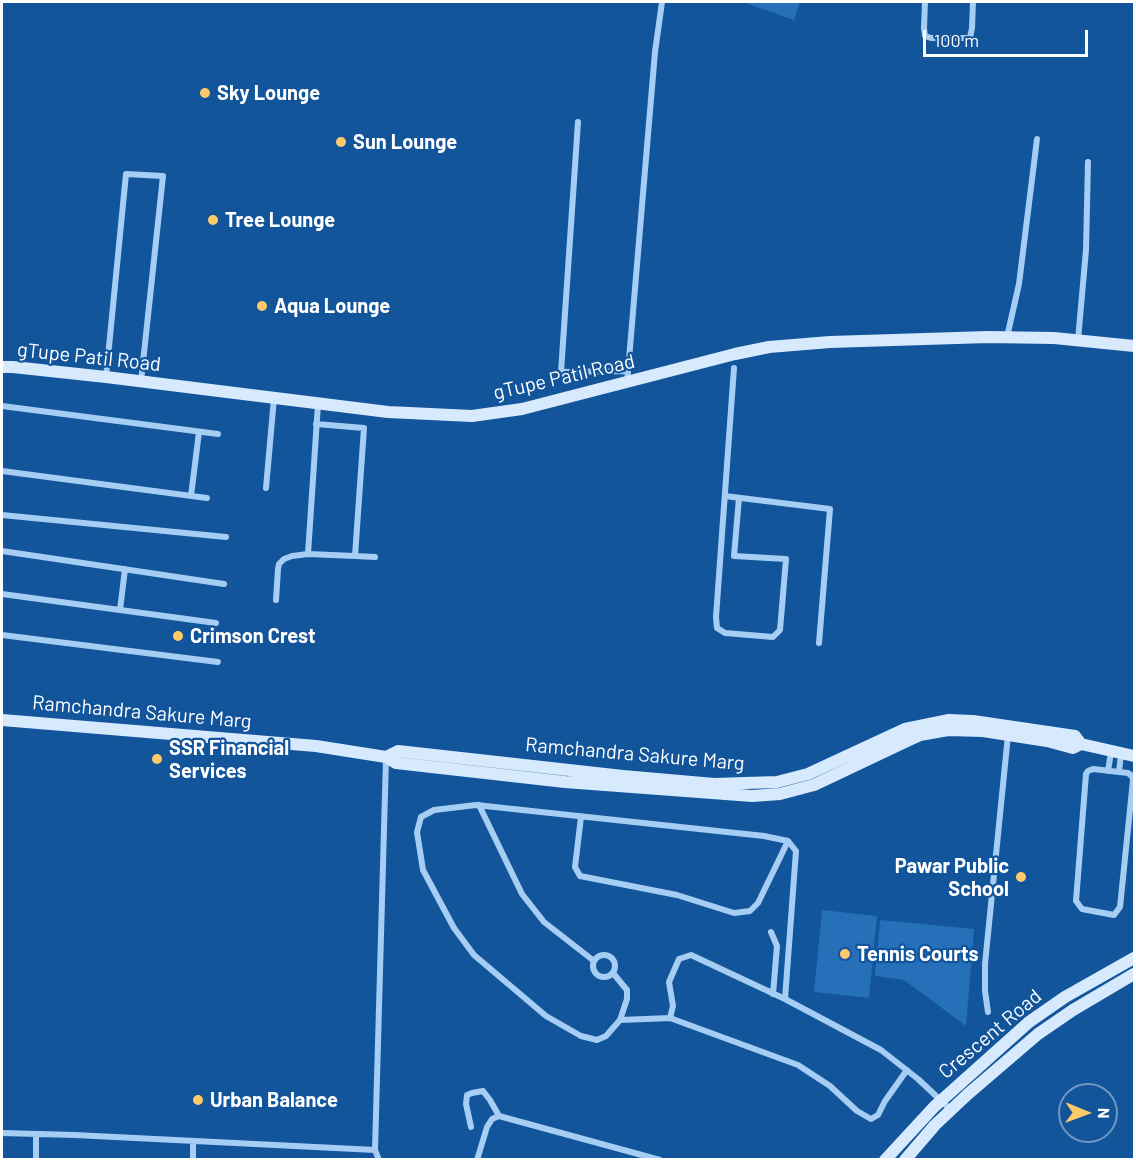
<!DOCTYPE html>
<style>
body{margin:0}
#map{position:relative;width:1136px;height:1161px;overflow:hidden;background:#12559b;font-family:Barlow,sans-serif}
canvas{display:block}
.frame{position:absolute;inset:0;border:3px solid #fff;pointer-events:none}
.north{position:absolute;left:1058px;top:1083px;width:60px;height:60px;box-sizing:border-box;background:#12559b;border:2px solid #7199c3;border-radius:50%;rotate:91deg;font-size:16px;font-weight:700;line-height:24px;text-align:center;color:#fff}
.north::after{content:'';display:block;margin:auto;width:21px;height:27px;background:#ffcb69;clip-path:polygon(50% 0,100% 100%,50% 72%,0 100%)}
.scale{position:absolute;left:923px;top:30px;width:165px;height:27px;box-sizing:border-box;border:3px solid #fff;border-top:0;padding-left:8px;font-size:18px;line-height:21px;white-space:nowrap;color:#fff;-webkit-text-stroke:4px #12559b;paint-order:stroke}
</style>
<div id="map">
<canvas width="1136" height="1161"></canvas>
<div class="frame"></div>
<div class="north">N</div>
<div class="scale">100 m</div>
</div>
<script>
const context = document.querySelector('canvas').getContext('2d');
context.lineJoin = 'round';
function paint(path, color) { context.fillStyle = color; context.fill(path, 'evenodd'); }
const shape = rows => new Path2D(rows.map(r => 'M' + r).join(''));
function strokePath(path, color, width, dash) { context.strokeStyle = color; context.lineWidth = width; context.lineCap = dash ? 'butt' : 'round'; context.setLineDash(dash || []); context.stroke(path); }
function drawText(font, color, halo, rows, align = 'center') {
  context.font = font + ' Barlow,sans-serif'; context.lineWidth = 4.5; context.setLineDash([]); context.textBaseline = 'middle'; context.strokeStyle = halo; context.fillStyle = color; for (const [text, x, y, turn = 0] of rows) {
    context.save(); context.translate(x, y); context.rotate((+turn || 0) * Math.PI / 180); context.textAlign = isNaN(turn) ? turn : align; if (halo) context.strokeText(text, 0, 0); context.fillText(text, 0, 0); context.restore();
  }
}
paint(shape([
 [749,2,800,2,794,20,748,4],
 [822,910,877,916,869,998,814,992],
 [880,920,974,929,966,1026,904,980,875,976]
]), '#2570b9');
strokePath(shape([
 [925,2,924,28,925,36,931,38,970,38,972,28,973,2],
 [578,122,561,372,627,371],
 [1007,337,1019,284,1037,139],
 [1078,340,1086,250,1088,162],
 [734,368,716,617,717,628,725,633,773,637,780,630,786,559,734,556,739,498],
 [106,377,126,174,163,176,141,381],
 [627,383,655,52,662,2],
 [2,406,218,434],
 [2,471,207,498],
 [266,488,274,398],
 [191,496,199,432],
 [725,496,830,509,819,643],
 [2,515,226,537],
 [2,551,224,584],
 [308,554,318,404],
 [355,556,375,557],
 [2,594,216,623],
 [276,600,278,569,279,564,284,559,292,556,308,554,355,556,364,428,316,424],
 [120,610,125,569],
 [2,635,218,662],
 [1093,769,1128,773,1132,776,1133,780,1120,907,1114,915,1082,909,1076,901,1086,774,1088,771,1093,769],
 [1108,771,1111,752],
 [1119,772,1121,754],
 [479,805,522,894,544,922,594,961],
 [581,817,575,867,580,876,677,895,734,913,750,911,758,903,788,841],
 [771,932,777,946,773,994],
 '593 966a11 11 0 1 1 22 0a11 11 0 1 1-22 0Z',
 [613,973,627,990,627,999,620,1020],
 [785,999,796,851,788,841,764,836,476,805,434,810,421,817,417,832,423,870,454,928,474,955,546,1016,581,1036,597,1040,606,1036,620,1020,670,1018,798,1065,830,1086,857,1111,871,1119,878,1115,885,1101,907,1070],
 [988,1012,985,991,985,964,1008,735],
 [670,1018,673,1006,669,982,679,959,691,955,785,999,881,1050,918,1079,951,1110],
 [471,1127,466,1104,467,1095,472,1093,483,1091,490,1100,499,1116],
 [2,1133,75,1135,375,1150],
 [36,1160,36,1135],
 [193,1160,193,1141],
 [379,1160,375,1150,386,758],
 [477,1160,487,1127,492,1119,499,1116,660,1160]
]), '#a6cef4', 6);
strokePath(shape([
 [2,367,13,367,106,377,388,412,472,416,522,409,735,354,769,347,830,342,988,337,1054,338,1134,346],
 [2,720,316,746,386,757,396,763,565,782,752,796,780,794,814,785,909,740,920,735,948,730,983,731,1047,741,1073,748,1081,744],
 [386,757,398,751,623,776,714,784,777,782,808,774,905,729,949,720,973,721,1075,736,1081,744,1134,756],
 [885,1160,934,1107,1029,1022,1065,997,1134,958],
 [905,1160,935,1125,968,1094,1038,1034,1073,1010,1134,974]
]), '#d6e9fd', 12);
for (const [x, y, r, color] of [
 [205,93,6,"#ffcb69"],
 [341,142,6,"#ffcb69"],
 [213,220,6,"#ffcb69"],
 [262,306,6,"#ffcb69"],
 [178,636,6,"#ffcb69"],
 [157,759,6,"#ffcb69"],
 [1021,877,6,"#ffcb69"],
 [845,954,6,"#ffcb69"],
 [198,1100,6,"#ffcb69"]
]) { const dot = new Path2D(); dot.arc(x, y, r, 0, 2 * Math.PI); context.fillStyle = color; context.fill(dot); strokePath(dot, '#12559b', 2); }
drawText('bold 20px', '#fff', '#12559b', [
 ["Sky Lounge",217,93],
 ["Sun Lounge",353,142],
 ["Tree Lounge",225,220],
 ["Aqua Lounge",274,306],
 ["Crimson Crest",190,636],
 ["SSR Financial",169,748],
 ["Services",169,771],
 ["Pawar Public",1009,866,"right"],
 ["School",1009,889,"right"],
 ["Tennis Courts",857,954],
 ["Urban Balance",210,1100]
], 'left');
drawText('20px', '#fff', '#12559b', [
 ["gTupe Patil Road",89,357,6],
 ["gTupe Patil Road",564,377,-13],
 ["Ramchandra Sakure Marg",142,712,5],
 ["Ramchandra Sakure Marg",635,754,5],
 ["Crescent Road",990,1034,-40]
]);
</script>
